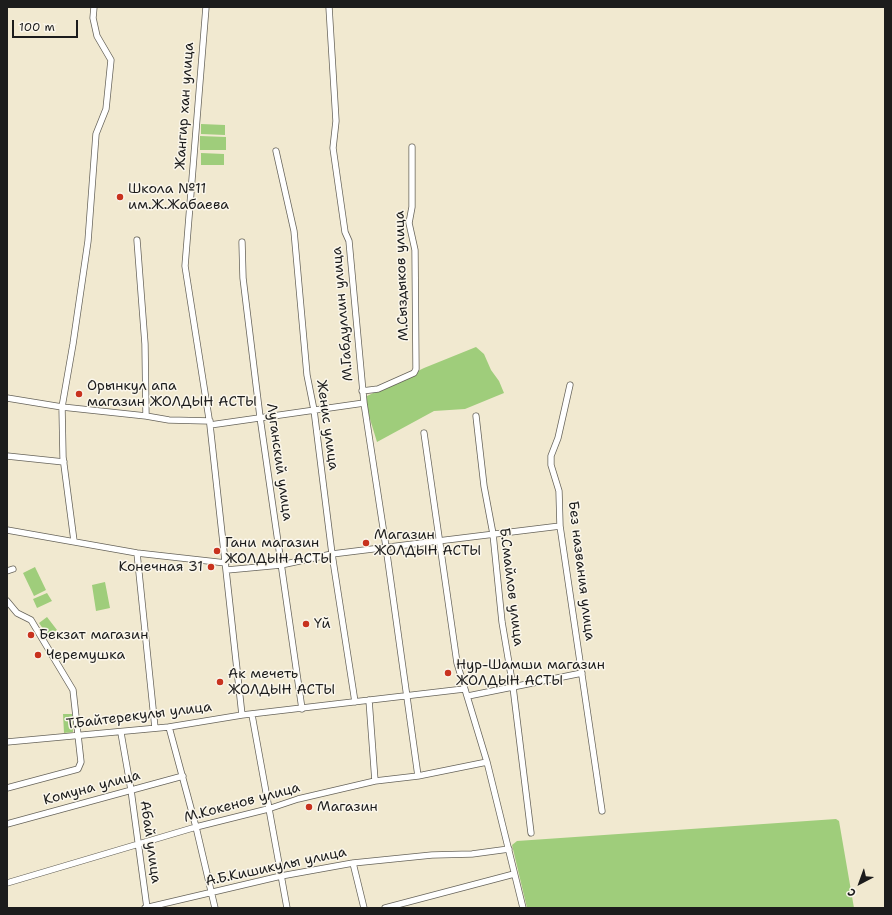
<!DOCTYPE html>
<meta charset="utf-8">
<style>
body{margin:0}
#map{position:relative;width:892px;height:915px;overflow:hidden;background:#f1e9d0;font-family:"Shantell Sans",sans-serif}
canvas{display:block}
.frame{position:absolute;inset:0;border:8px solid #1c1c1c;pointer-events:none}
.north{position:absolute;left:840px;top:863px;width:40px;height:40px;-webkit-text-stroke:3px #fbf7ec;paint-order:stroke;rotate:221deg;font-size:11px;font-weight:700;line-height:16px;text-align:center;color:#1c1c1c}
.north::after{content:'';display:block;margin:auto;width:14px;height:18px;background:#1c1c1c;clip-path:polygon(50% 0,100% 100%,50% 72%,0 100%)}
.scale{position:absolute;left:12px;top:20px;width:66px;height:18px;box-sizing:border-box;border:2px solid #1c1c1c;border-top:0;padding-left:5px;font-size:12px;line-height:14px;white-space:nowrap;color:#1c1c1c;-webkit-text-stroke:3px #fbf7ec;paint-order:stroke}
</style>
<div id="map">
<canvas width="892" height="915"></canvas>
<div class="frame"></div>
<div class="north">С</div>
<div class="scale">100 m</div>
</div>
<script>
const context = document.querySelector('canvas').getContext('2d');
context.lineJoin = 'round';
function paint(path, color) { context.fillStyle = color; context.fill(path, 'evenodd'); }
const shape = rows => new Path2D(rows.map(r => 'M' + r).join(''));
function strokePath(path, color, width, dash) { context.strokeStyle = color; context.lineWidth = width; context.lineCap = dash ? 'butt' : 'round'; context.setLineDash(dash || []); context.stroke(path); }
function drawText(font, color, halo, rows, align = 'center') {
  context.font = font + ' "Shantell Sans",sans-serif'; context.lineWidth = 3; context.setLineDash([]); context.textBaseline = 'middle'; context.strokeStyle = halo; context.fillStyle = color; for (const [text, x, y, turn = 0] of rows) {
    context.save(); context.translate(x, y); context.rotate((+turn || 0) * Math.PI / 180); context.textAlign = isNaN(turn) ? turn : align; if (halo) context.strokeText(text, 0, 0); context.fillText(text, 0, 0); context.restore();
  }
}
paint(shape([
 [201,124,225,125,225,135,201,134],
 [200,136,226,137,226,150,200,150],
 [201,153,224,154,224,165,201,165],
 [476,347,484,354,491,370,499,381,504,393,465,409,434,411,377,442,366,406,365,397,424,368],
 [35,567,46,590,34,596,23,573],
 [105,582,110,608,96,611,92,585],
 [47,593,52,601,37,608,33,599],
 [47,617,57,630,48,636,39,623],
 [63,714,72,714,73,732,64,733],
 [836,819,839,821,854,908,527,908,512,845,517,841]
]), '#9fcd7b');
const minor = shape([
 [206,7,185,266,210,425,242,715],
 [329,7,336,121,333,148,345,232,349,241,364,403,386,547,418,776],
 [276,151,294,231,307,375,314,410,332,554,355,702],
 [137,240,145,344,146,416],
 [242,242,243,278,260,417,302,709],
 [570,385,558,438,551,456,551,465,559,491,560,526,602,811],
 [362,391,378,389,414,373,416,369,415,250,409,223,412,207,412,147],
 [7,398,62,407,146,416,169,420,210,421],
 [476,416,484,486,493,534,502,622,513,687,531,833],
 [210,425,364,403],
 [424,433,457,663,487,762,523,908],
 [7,456,64,462],
 [7,530,137,553,226,563],
 [74,541,63,457,62,407,73,344,88,241,96,134,106,109,111,60,97,36,93,18,94,7],
 [137,553,155,728],
 [227,570,281,565,332,554,560,526],
 [7,571,13,569],
 [7,601,17,613,31,620,73,690,81,762,78,769,7,788],
 [468,696,582,673],
 [369,700,375,781],
 [252,715,287,908],
 [169,727,196,827,215,908],
 [121,733,131,790,147,908],
 [7,742,169,727,242,715,464,689],
 [7,824,183,776],
 [353,863,364,908],
 [7,883,196,827,268,809,298,799,375,781,418,776,487,762],
 [145,908,281,876,353,863,432,855,472,854,509,849],
 [385,908,514,874]
]);
strokePath(minor, '#67645b', 7);
strokePath(minor, '#fff', 5.5);
for (const [x, y, r, color] of [
 [120,197,4,"#c8321e"],
 [79,394,4,"#c8321e"],
 [366,543,4,"#c8321e"],
 [217,551,4,"#c8321e"],
 [211,567,4,"#c8321e"],
 [306,624,4,"#c8321e"],
 [31,635,4,"#c8321e"],
 [38,655,4,"#c8321e"],
 [448,673,4,"#c8321e"],
 [220,682,4,"#c8321e"],
 [309,807,4,"#c8321e"]
]) { const dot = new Path2D(); dot.arc(x, y, r, 0, 2 * Math.PI); context.fillStyle = color; context.fill(dot); strokePath(dot, '#fbf7ec', 1.5); }
drawText('14px', '#1c1c1c', '#fbf7ec', [
 ["Жангир хан улица",185,106,-86],
 ["М.Сыздыков улица",402,276,-92],
 ["М.Габдуллин улица",343,314,-95],
 ["Женис улица",327,425,82],
 ["Луганский улица",279,462,82],
 ["Без названия улица",581,571,83],
 ["Б.Смайлов улица",511,587,83],
 ["Т.Байтерекулы улица",139,716,-7],
 ["Комуна улица",92,788,-15],
 ["М.Кокенов улица",242,803,-15],
 ["Абай улица",150,842,82],
 ["А.Б.Кишикулы улица",276,867,-12]
]);
drawText('14px', '#1c1c1c', '#fbf7ec', [
 ["Школа №11",128,189],
 ["им.Ж.Жабаева",128,205],
 ["Орынкул апа",87,386],
 ["магазин ЖОЛДЫН АСТЫ",87,402],
 ["Магазин",374,535],
 ["ЖОЛДЫН АСТЫ",374,551],
 ["Гани магазин",225,543],
 ["ЖОЛДЫН АСТЫ",225,559],
 ["Конечная 31",203,567,"right"],
 ["Үй",314,624],
 ["Бекзат магазин",39,635],
 ["Черемушка",46,655],
 ["Нур-Шамши магазин",456,665],
 ["ЖОЛДЫН АСТЫ",456,681],
 ["Ак мечеть",228,674],
 ["ЖОЛДЫН АСТЫ",228,690],
 ["Магазин",317,807]
], 'left');
</script>
